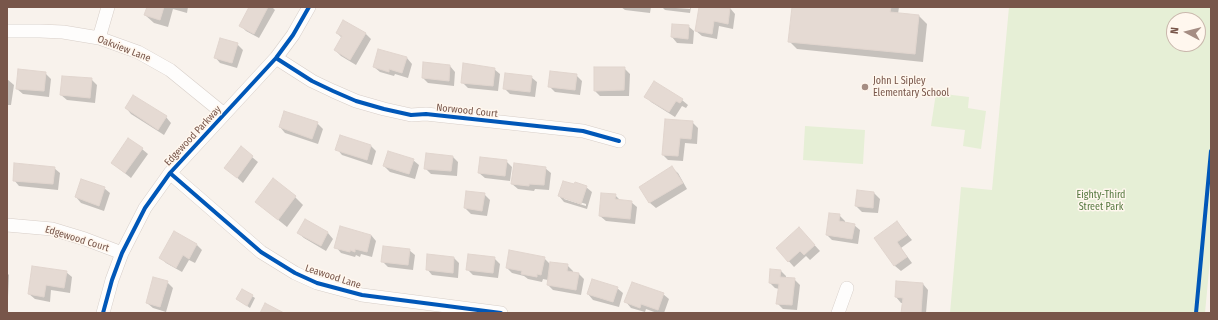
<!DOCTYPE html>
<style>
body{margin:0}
#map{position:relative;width:1218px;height:320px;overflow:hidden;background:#f8f2ec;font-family:"Fira Sans Condensed",sans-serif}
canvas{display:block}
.frame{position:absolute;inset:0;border:8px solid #78564a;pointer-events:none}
.north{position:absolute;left:1166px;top:12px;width:40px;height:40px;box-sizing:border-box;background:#fff7ee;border:1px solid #c9b7ac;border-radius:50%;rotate:277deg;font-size:11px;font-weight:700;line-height:16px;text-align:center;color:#78564a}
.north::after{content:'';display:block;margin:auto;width:14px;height:18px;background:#a58d83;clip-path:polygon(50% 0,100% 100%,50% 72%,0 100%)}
</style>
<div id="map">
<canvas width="1218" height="320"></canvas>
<div class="frame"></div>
<div class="north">N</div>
</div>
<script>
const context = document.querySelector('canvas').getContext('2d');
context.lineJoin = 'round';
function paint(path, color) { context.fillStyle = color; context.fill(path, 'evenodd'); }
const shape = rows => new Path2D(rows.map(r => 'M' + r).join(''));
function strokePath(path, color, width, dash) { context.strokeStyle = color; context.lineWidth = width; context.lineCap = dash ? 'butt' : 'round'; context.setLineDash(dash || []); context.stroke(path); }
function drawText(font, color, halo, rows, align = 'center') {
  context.font = font + ' "Fira Sans Condensed",sans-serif'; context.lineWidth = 3; context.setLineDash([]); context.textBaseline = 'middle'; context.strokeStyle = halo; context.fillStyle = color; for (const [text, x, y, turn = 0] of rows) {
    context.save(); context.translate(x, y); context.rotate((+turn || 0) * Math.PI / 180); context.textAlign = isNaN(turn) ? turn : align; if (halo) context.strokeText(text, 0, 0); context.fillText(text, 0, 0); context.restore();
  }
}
paint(shape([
 [1009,7,1211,7,1211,249,1205,313,950,313,961,187,992,190],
 [1174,20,1198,20,1198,44,1174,44],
 [936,93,969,97,968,108,986,111,981,149,963,146,965,130,931,126],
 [805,126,865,130,863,164,803,160]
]), '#e6efd6');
paint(shape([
 [148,7,188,7,187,13,173,9,168,27,154,23,145,15],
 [250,7,272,7,275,10,259,38,246,31,240,25],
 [621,7,651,7,650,13,625,10],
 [662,7,690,9,690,7,688,7,691,7,690,13,665,10],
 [700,7,721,7,730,8,735,14,733,29,719,26,717,39,702,36,696,31],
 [793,7,899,7,898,14,919,16,927,24,923,62,797,49,789,41],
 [688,26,694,31,693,44,677,43,672,37],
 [337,33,365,33,371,39,356,65,341,56,335,50,342,38],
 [237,44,243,50,237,68,220,63,215,57],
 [407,58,412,64,408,78,395,74,394,76,380,72,374,67],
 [450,66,455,72,454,86,428,83,423,78],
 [624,68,630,74,629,96,600,96,595,91],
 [494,69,500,74,498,91,468,88,462,82],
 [45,73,51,79,49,97,23,94,17,89],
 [576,75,582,81,580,95,555,92,549,86],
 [531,77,537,82,535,97,510,94,504,88],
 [7,79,14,85,11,105,7,105],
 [91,79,97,85,95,103,67,100,61,95],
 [646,96,682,100,688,105,686,108,682,106,675,117,651,102],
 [126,108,166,117,171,123,164,135,131,114],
 [692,122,698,128,697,144,685,143,683,161,668,160,663,155],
 [317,123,323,129,318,144,285,133,280,127],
 [371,146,376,151,372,165,342,155,337,149],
 [241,148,258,162,243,183,226,168],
 [142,149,148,154,131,178,112,163],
 [453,157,458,162,457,176,431,174,425,168],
 [413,160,419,165,415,179,390,172,384,166],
 [506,161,512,167,510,181,485,178,479,173],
 [54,168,60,173,58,190,19,186,14,180],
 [545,168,551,173,549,190,535,189,534,191,518,189,512,184],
 [672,168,678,173,687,189,656,208,650,203,641,187],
 [586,187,592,192,587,209,564,202,559,196],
 [564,197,586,204,586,206,564,199],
 [104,188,110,193,104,211,81,203,76,197],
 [858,191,874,193,880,199,878,213,862,212,856,206],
 [484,194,490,200,487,216,471,214,465,208],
 [615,195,621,201,631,202,637,207,635,224,606,221,600,216],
 [295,197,303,205,287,227,256,202],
 [839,215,845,221,845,223,854,225,860,230,858,244,832,240,827,235],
 [305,220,328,233,333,239,326,251,304,238,298,233],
 [897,222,912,240,901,248,912,263,901,271,895,266,875,238],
 [799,228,820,251,810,260,806,256,794,267,777,248],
 [371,235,376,241,372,257,361,254,360,257,356,255,355,257,341,253,336,247],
 [197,245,202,250,195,263,189,260,182,272,166,263,160,257],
 [409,250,415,255,413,270,388,267,382,261],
 [454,258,459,263,458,278,432,275,427,269],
 [494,258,500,264,498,278,473,275,467,269],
 [544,258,551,265,567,265,573,271,573,273,578,273,584,279,581,295,553,290,548,285,548,280,543,279,542,282,528,279,524,276,512,273,507,268],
 [781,271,786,276,786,278,794,279,800,285,797,310,783,309,777,303,779,289,775,288,770,283],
 [66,272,72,277,70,293,51,290,50,302,35,299,29,294],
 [7,273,9,275,8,297,7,297],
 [167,282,173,288,166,312,153,308,147,303],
 [923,284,928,290,926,313,902,313,903,303,901,303,896,297],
 [617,288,623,293,619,307,593,300,588,294],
 [243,290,255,298,250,308,237,299],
 [663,294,669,299,664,313,657,313,646,309,645,312,631,308,626,302]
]), '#0003');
const building = shape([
 [147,7,164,7,160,20,144,15,147,7],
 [249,7,268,7,254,34,239,26,249,7],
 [699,7,730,8,728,24,714,21,712,34,695,31,699,7],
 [792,7,891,7,890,12,919,15,915,54,788,42,792,7],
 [343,20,366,33,350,60,334,50,342,36,336,33,343,20],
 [672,24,689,25,688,39,671,37,672,24],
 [220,38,238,43,232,63,214,58,220,38],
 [378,49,407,57,402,73,389,69,389,72,373,67,378,49],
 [423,62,450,65,449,81,422,78,423,62],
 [463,63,495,68,493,86,461,83,463,63],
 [594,67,625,67,624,90,594,91,594,67],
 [18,69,46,72,44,91,16,89,18,69],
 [550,71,577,74,575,90,548,87,550,71],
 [505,73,532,76,530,92,503,89,505,73],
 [62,76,92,78,90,98,60,95,62,76],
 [654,81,683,99,680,103,676,101,669,112,644,97,654,81],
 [133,95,167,116,158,130,125,108,133,95],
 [284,111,318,122,312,139,279,127,284,111],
 [665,119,693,121,691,139,680,138,678,156,662,155,665,119],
 [340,135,371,145,367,160,335,150,340,135],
 [128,138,143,148,125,173,111,163,128,138],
 [241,146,253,156,237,178,224,168,241,146],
 [388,151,414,159,409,174,383,166,388,151],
 [426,153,453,156,451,171,424,169,426,153],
 [480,157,507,160,505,176,478,173,480,157],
 [14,163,55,167,53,184,13,181,14,163],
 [514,163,546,167,544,185,529,184,529,186,511,184,514,163],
 [672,166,683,183,649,203,639,187,672,166],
 [273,178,296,196,278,220,255,202,273,178],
 [81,179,105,187,99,206,75,197,81,179],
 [563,181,574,184,575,182,587,186,581,204,558,196,563,181],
 [857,190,874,192,873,208,855,206,857,190],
 [466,191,485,193,482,211,464,208,466,191],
 [601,193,616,194,615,199,632,201,630,219,599,216,601,193],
 [829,213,840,214,839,221,855,224,852,239,826,235,829,213],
 [305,219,328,232,321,246,297,233,305,219],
 [897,221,907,235,897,242,907,257,894,266,874,238,897,221],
 [340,226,371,235,367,252,355,249,355,252,350,250,350,252,334,248,340,226],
 [799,227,815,245,804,255,800,251,788,262,776,248,799,227],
 [174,231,197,244,189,259,183,255,176,268,159,258,174,231],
 [383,246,410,249,408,265,381,262,383,246],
 [509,250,545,257,541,275,537,274,537,277,521,274,522,271,506,268,509,250],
 [427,254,454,257,453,273,426,270,427,254],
 [468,254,495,257,493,273,466,270,468,254],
 [550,262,568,264,567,271,579,273,576,290,547,285,550,262],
 [32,266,67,271,64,288,46,285,44,297,28,294,32,266],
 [770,269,781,270,780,277,795,278,792,305,776,304,779,284,769,283,770,269],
 [153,277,168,281,160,307,146,303,153,277],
 [592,279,618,287,613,302,587,294,592,279],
 [896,281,923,283,921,313,901,313,903,298,895,297,896,281],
 [632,282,664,293,658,310,641,304,640,308,624,302,632,282],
 [242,289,253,295,247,306,236,299,242,289],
 [265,303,284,313,260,313,265,303]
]);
paint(building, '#e5dad3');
strokePath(building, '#e1d5ce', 1);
const minor = shape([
 [7,31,40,31,63,32,99,38,138,52,170,70,224,114],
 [99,38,108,7],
 [276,58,312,81,333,91,356,101,384,109,411,115,426,114,583,131,619,141],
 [170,173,261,252,295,273,317,283,362,295,501,313],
 [7,225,52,229,85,239,122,253],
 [103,313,112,280,122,253,145,208,170,173,276,58,293,35,309,7],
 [838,313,847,288]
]);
strokePath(minor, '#d7cec8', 14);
strokePath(minor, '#fefdfc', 13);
strokePath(shape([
 [276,58,312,81,333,91,356,101,384,109,411,115,426,114,583,131,619,141],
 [170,173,261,252,295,273,317,283,362,295,501,313],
 [103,313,112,280,122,253,145,208,170,173,276,58,293,35,309,7],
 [1196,313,1211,151]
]), '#0057b8', 4);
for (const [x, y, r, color] of [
 [865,87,4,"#a58d83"]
]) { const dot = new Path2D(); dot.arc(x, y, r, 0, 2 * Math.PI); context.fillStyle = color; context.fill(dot); strokePath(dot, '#fff7ee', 1.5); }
drawText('10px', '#78564a', '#fff7ee', [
 ["Oakview Lane",124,49,21],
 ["Norwood Court",467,111,6],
 ["Edgewood Parkway",193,136,-47],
 ["Edgewood Court",77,239,17],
 ["Leawood Lane",333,277,18]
]);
drawText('10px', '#78564a', '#fff7ee', [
 ["John L Sipley",873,81],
 ["Elementary School",873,93]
], 'left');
drawText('10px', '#55783f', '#fff7ee', [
 ["Eighty-Third",1101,195],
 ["Street Park",1101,207]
]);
</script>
